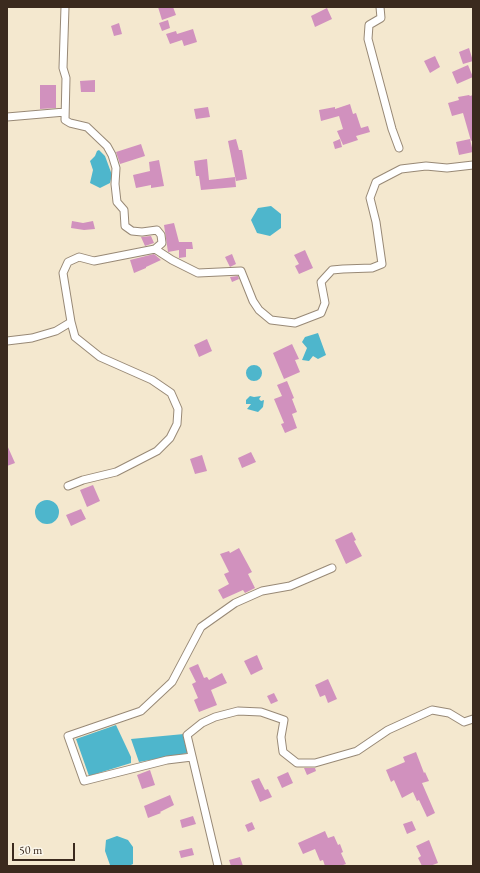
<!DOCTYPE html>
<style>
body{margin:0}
#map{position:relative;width:480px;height:873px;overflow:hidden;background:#f4e8cf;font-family:"EB Garamond",serif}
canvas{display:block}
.frame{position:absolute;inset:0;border:8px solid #3b2a1e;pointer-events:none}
.scale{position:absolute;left:12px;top:843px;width:63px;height:18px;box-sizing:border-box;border:2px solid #3b2a1e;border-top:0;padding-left:5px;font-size:12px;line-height:14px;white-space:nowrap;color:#3b2a1e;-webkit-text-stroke:3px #fbf7ec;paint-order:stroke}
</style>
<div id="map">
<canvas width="480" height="873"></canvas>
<div class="frame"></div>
<div class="scale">50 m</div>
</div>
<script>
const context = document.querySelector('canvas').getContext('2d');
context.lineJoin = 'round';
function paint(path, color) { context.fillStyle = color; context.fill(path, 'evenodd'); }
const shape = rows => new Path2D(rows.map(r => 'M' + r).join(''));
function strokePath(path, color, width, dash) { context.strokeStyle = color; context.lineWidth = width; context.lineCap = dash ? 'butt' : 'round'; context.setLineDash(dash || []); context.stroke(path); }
paint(shape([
 [99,150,105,156,112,175,110,183,100,188,90,183,93,170,90,161,95,156,97,151],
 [271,206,281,214,281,228,270,236,257,233,251,220,258,208],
 [318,333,326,355,318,359,313,356,309,361,302,360,307,348,302,342,305,337],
 '246 373a8 8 0 1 1 16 0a8 8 0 1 1-16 0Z',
 [250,396,254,397,261,396,259,399,261,401,264,400,263,407,258,412,247,409,251,404,246,404,246,400],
 '35 512a12 12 0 1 1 24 0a12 12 0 1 1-24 0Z',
 [116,725,131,757,131,763,89,776,76,739],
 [184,734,188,753,139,762,131,739],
 [117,836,128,840,133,847,133,864,129,866,112,866,110,865,105,851,106,840]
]), '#4eb6cc');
paint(shape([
 [158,7,173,7,176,15,162,20],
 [327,8,332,19,315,27,311,16],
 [168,20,170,28,162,31,159,23],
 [119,23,122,34,114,36,111,26],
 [193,29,197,42,184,46,182,40,170,44,166,34,176,31,177,34],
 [469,48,473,61,463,64,459,52],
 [435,56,440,67,430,73,424,61],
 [468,65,473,77,457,84,452,72],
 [95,80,95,92,81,92,80,81],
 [40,85,56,85,56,108,40,109],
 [469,95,470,96,473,95,473,140,471,141,463,113,452,116,448,103,459,100,458,97],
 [350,104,353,114,356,113,361,128,368,126,370,132,356,136,358,140,343,145,337,131,343,129,339,116,321,121,319,110,335,107,335,109],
 [208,107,210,117,196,119,194,109],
 [236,139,239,150,242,150,247,179,236,181,228,141],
 [340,139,342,147,335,149,333,142],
 [470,139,473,152,459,155,456,142],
 [141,144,145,156,120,164,116,152],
 [207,159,209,180,235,177,236,187,201,190,199,176,196,176,194,161],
 [159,160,164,186,151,188,151,185,136,188,133,175,150,171,149,162],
 [72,221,83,223,93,221,95,229,84,230,71,228],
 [174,223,179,242,192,242,193,249,186,249,186,257,179,258,179,250,168,252,164,225],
 [151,236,154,243,145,246,141,237],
 [305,250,313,268,299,274,295,266,299,264,294,255],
 [154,254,161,260,146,267,146,268,134,273,130,260],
 [232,254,236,264,230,267,225,257],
 [238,276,239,279,232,282,230,277],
 [207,339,212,351,199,357,194,345],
 [292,344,299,359,295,360,300,372,284,379,273,353],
 [287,381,294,398,292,399,297,412,292,414,297,428,285,433,281,424,284,423,274,399,282,396,277,385],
 [7,445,15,463,7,466],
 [251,452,256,462,242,468,238,458],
 [202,455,207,471,195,474,190,459],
 [93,485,100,501,87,507,80,490],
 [81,509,86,519,71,526,66,515],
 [352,532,356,540,354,541,362,556,346,564,335,540],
 [239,548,252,572,248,574,255,588,245,593,243,590,223,599,218,590,229,584,224,574,229,572,220,554,229,551,230,553],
 [257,655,263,669,251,675,244,661],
 [198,664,204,678,207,677,209,680,222,673,227,683,211,690,217,705,199,712,194,700,198,698,192,684,196,682,189,668],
 [328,679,337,699,328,703,325,695,320,697,315,685],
 [274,693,278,701,271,704,267,696],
 [416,752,424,773,425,772,429,781,422,783,435,813,427,817,419,800,417,801,413,792,402,798,394,780,391,782,386,770,405,762,403,757],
 [304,768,315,768,316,771,307,775],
 [150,770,155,785,142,789,137,775],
 [288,772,293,783,282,788,277,777],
 [259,778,265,790,268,789,272,797,260,802,251,781],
 [170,795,174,805,160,812,161,813,148,818,144,806],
 [193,816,196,824,182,828,180,820],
 [412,821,416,830,407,834,403,824],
 [252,822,255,829,248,832,245,825],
 [325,831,328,838,334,836,338,845,340,844,343,852,341,853,346,864,340,866,325,866,323,860,320,861,315,849,303,854,298,843],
 [429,840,438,863,430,866,422,866,418,858,421,856,416,846],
 [192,848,194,855,181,858,179,851],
 [240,857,243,866,231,866,229,860]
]), '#d191be');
const minor = shape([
 [65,7,63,68,66,78,65,120,70,123,87,127,107,146,112,155,116,168,115,184,117,202,124,210,125,226,132,231,142,232,157,230,161,235,162,243,155,249],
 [380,7,381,18,369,25,368,39,392,129,399,148],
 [7,117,65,112],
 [7,341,32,338,56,331,71,322,63,273,68,262,79,257,94,261,155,249,172,260,198,273,241,271,253,301,259,310,271,320,295,323,321,313,325,303,321,282,332,270,343,269,372,268,382,264,376,222,370,198,376,182,401,169,426,166,447,168,473,165],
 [68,486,83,480,116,472,157,451,170,438,177,424,178,409,171,393,152,380,100,357,75,337,71,322],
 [192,757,167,760,84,781,68,736,141,711,172,682,201,627,235,603,262,591,290,586,332,568],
 [218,866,187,735,202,723,215,717,238,711,261,712,284,720,281,737,283,752,297,763,315,763,357,751,388,730,432,710,449,713,464,722,473,719]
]);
strokePath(minor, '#988976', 9);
strokePath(minor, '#fff', 7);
</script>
